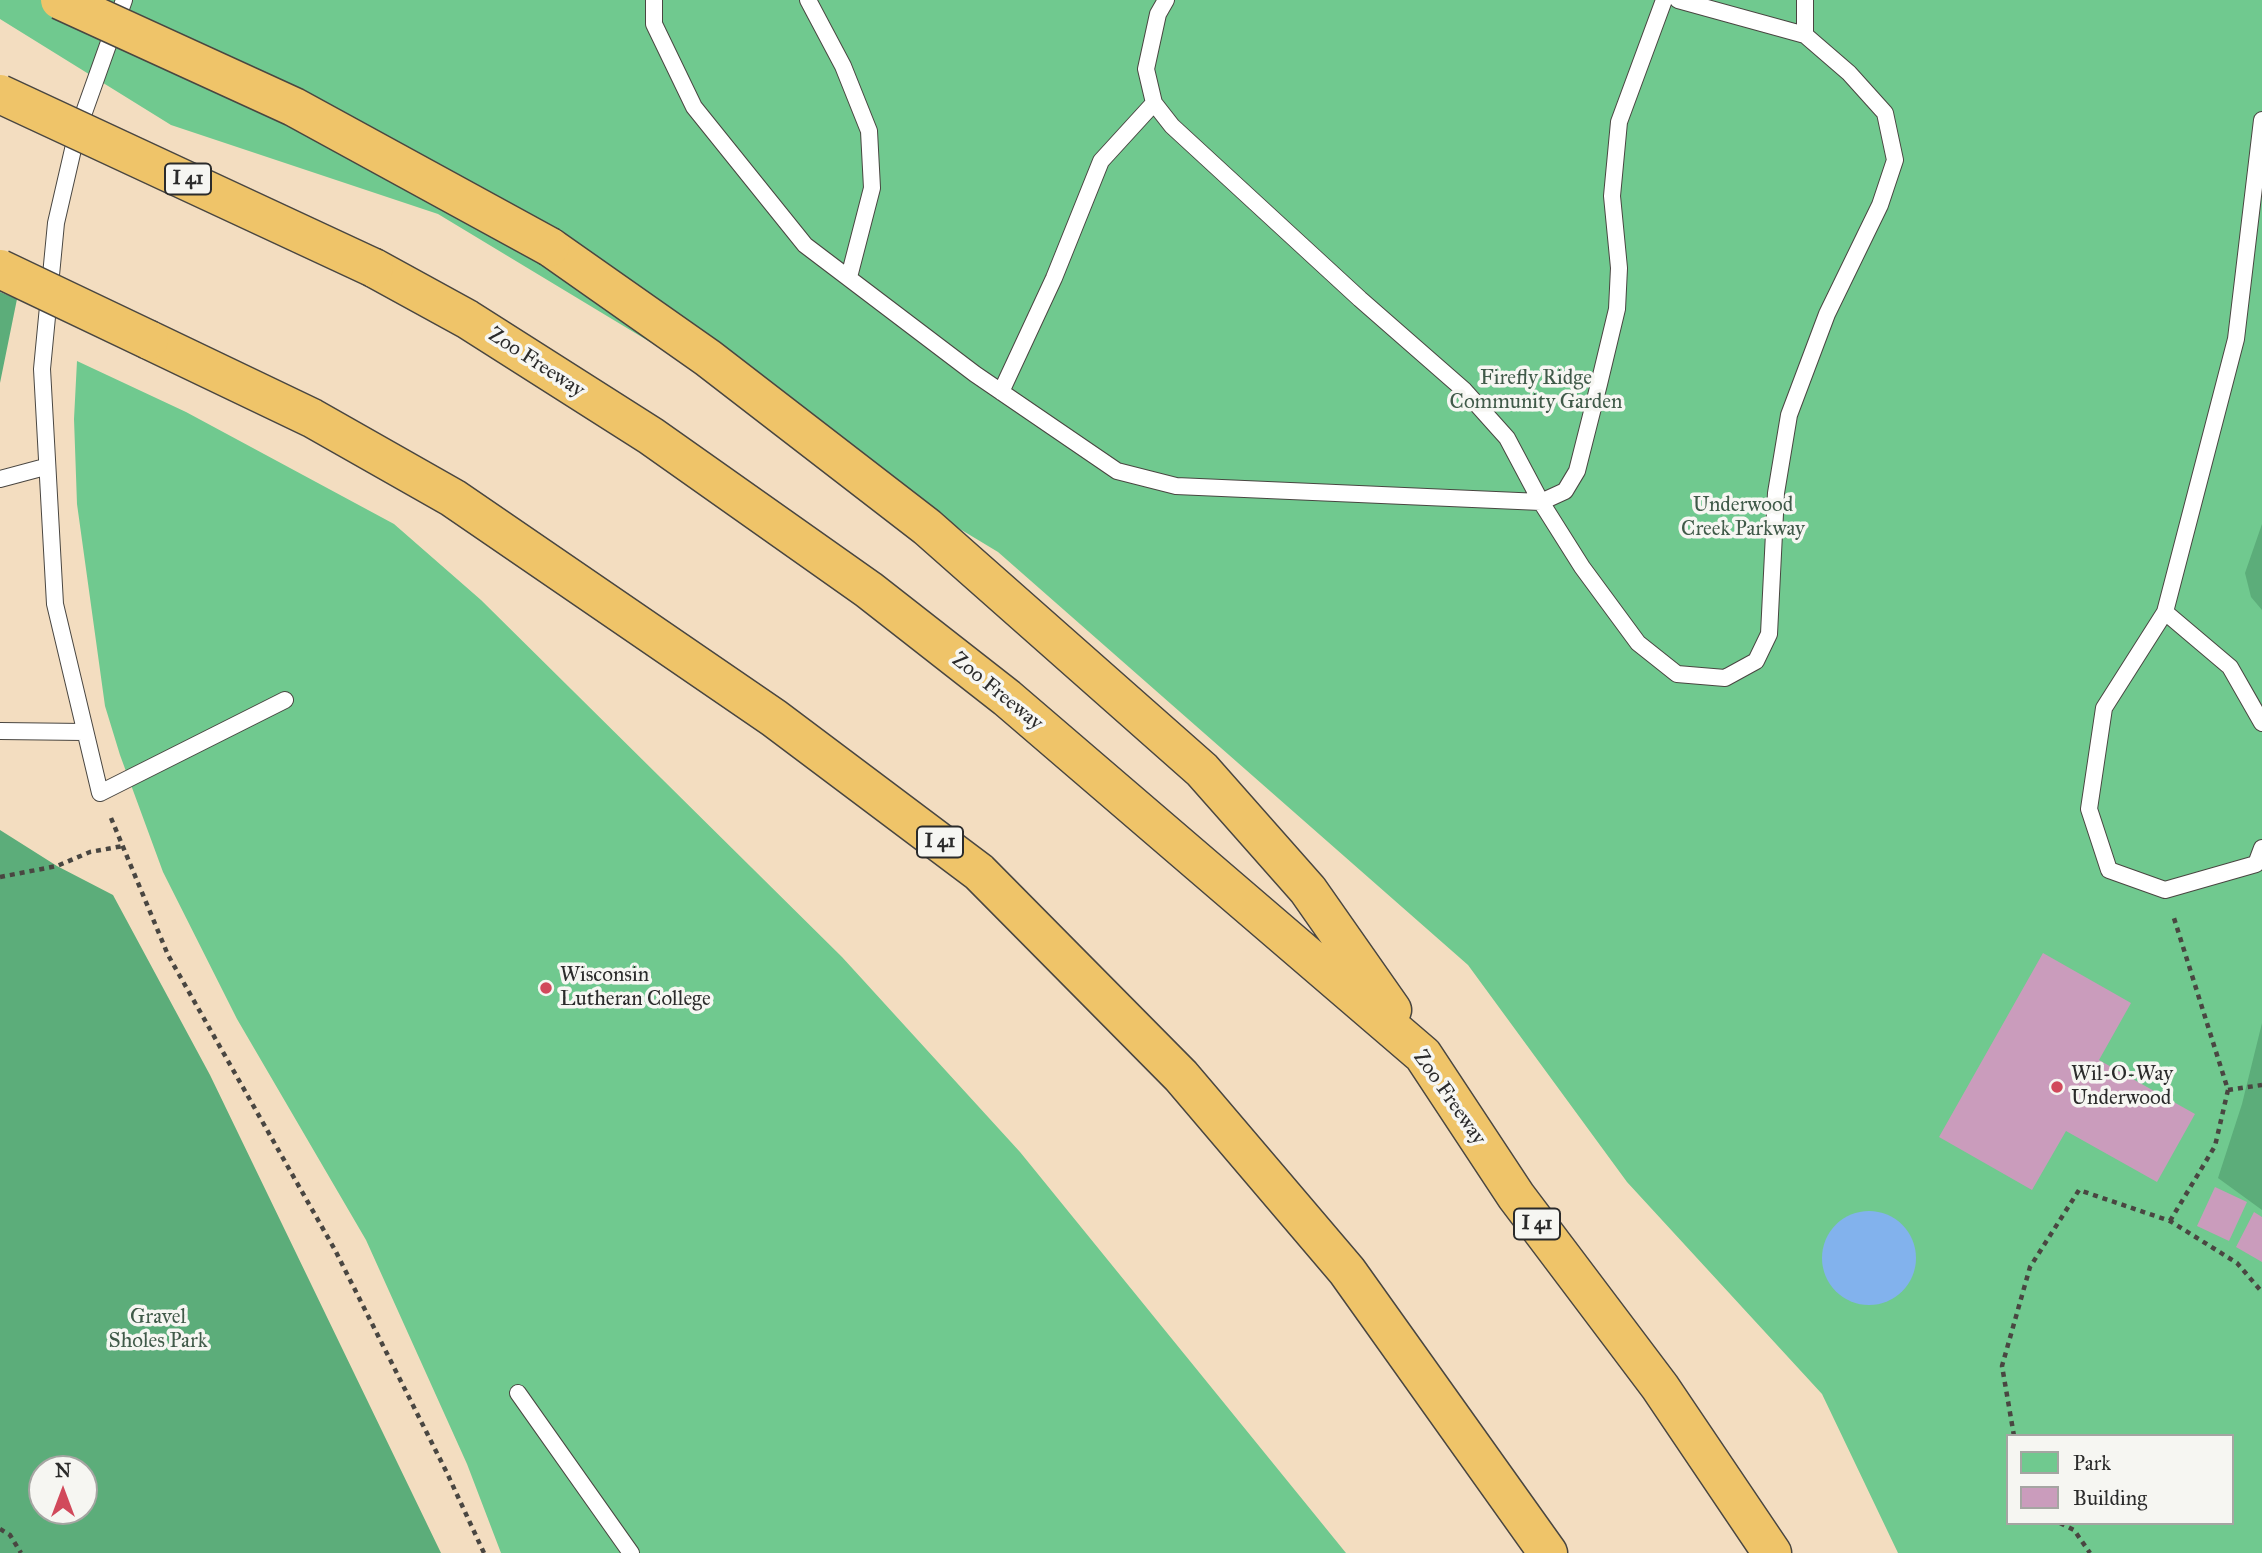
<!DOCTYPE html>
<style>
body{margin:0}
#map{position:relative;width:2262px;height:1553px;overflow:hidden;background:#f3ddc0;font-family:"IM FELL Great Primer",serif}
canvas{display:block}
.legend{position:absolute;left:2006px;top:1434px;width:228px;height:91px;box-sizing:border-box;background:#f6f6f2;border:2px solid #a5a5a2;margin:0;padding:9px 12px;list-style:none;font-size:21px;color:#2b2b2b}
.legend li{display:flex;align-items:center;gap:14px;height:35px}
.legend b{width:35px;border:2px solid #a5a5a2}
.north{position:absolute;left:28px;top:1455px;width:70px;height:70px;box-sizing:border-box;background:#f6f6f2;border:2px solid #a5a5a2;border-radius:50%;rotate:0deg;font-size:19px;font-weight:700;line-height:28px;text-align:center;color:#2b2b2b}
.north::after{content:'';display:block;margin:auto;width:24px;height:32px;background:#d1495b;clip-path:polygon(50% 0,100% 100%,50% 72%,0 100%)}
</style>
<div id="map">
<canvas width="2262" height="1553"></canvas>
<ul class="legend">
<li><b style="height:19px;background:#70c98f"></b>Park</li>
<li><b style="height:19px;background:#ca9cbc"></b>Building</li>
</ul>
<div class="north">N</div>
</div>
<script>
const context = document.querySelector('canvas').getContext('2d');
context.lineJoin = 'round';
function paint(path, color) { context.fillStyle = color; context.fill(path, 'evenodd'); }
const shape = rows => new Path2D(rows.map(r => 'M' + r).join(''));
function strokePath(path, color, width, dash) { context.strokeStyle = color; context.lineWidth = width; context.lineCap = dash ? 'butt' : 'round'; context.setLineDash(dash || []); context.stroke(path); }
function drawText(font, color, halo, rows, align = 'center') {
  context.font = font + ' "IM FELL Great Primer",serif'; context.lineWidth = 7; context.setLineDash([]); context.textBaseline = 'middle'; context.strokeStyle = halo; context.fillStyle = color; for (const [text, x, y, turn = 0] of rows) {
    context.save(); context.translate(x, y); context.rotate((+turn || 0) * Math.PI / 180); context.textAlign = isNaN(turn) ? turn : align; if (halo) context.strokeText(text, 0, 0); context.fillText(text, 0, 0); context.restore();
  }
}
paint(shape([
 [0,0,2262,0,2262,1553,1898,1553,1822,1394,1627,1182,1468,965,998,552,438,214,171,125,0,19],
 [2008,1436,2232,1436,2232,1523,2008,1523],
 [77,361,186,412,394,524,481,600,842,957,1020,1152,1346,1553,501,1553,467,1464,366,1240,237,1019,163,872,120,755,105,706,77,504,74,419]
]), '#70c98f');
paint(shape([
 [0,292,17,299,0,383],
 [2262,524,2262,610,2251,597,2245,573],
 [0,830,57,866,113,895,210,1075,441,1553,0,1553],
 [84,1469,84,1511,42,1511,42,1469],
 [2262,1023,2262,1210,2218,1178,2242,1104]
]), '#5cad7a');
paint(shape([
 '1822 1258a47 47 0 1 1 94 0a47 47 0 1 1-94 0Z'
]), '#82b2ed');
paint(shape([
 [2043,953,2131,1003,2099,1060,2195,1114,2157,1182,2066,1131,2032,1190,1939,1137],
 [2215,1187,2247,1202,2229,1241,2197,1226],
 [2254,1212,2262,1217,2262,1262,2236,1247]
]), '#ca9cbc');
const lane = shape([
 [124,0,77,132,56,223,42,369,55,604,100,793,285,700],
 [654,0,654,24,694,107,805,245,975,374,1117,471,1176,486,1541,502,1582,567,1638,643,1677,674,1725,678,1756,661,1769,634,1776,493,1789,415,1827,314,1880,205,1895,160,1885,113,1849,73,1805,35,1805,0],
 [808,0,843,66,869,131,872,188,849,277],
 [1166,0,1158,14,1146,69,1154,103,1172,126,1360,299,1464,390,1507,438,1541,502,1565,491,1577,471,1599,384,1617,309,1619,268,1612,196,1619,122,1664,0],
 [1678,0,1805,35],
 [2262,120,2236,339,2165,612,2104,708,2089,809,2109,870,2165,890,2256,864,2262,848],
 [1001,392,1054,278,1101,161,1154,103],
 [0,479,45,467],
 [2165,612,2230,667,2262,723],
 [0,731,84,732],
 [518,1393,631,1553]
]);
const highway = shape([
 [550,247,708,358,927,527,1202,770,1308,890,1392,1010],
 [374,268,467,319,651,436,869,590,1007,698,1423,1055,1516,1196,1660,1387,1772,1553],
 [149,340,312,418,453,498,774,718,979,872,1181,1076,1347,1271,1548,1553]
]);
strokePath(lane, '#494641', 18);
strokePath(highway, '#494641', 41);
strokePath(shape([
 [111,818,168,955,335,1250,447,1473,484,1553],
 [0,877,57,866,90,852,123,846],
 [2228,1090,2262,1085],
 [2170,1221,2215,1146,2228,1090,2173,915],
 [2014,1436,2002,1366,2030,1267,2079,1190,2170,1221,2237,1263,2262,1292],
 [2060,1523,2074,1530,2090,1553],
 [0,1529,10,1535,21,1553]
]), '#494641', 4.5, [5, 5]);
strokePath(lane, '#fff', 16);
strokePath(highway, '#efc469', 38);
const highwayBridge = shape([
 [60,0,294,107,550,247],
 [0,94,374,268],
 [0,269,149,340]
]);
strokePath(highwayBridge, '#494641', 41, []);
strokePath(highwayBridge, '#efc469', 38);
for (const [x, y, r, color] of [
 [546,988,7,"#d1495b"],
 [2057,1087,7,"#d1495b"]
]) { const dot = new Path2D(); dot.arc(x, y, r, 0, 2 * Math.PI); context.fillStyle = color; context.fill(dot); strokePath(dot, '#f6f6f2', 2.5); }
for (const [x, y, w] of [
 [188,179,46],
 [940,842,46],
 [1537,1224,46]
]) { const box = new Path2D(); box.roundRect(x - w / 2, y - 15.5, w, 31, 5); context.fillStyle = '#f6f6f2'; context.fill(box); strokePath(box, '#2b2b2b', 2); }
drawText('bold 19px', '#2b2b2b', null, [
 ["I 41",188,179],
 ["I 41",940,842],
 ["I 41",1537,1224]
]);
drawText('21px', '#2b2b2b', '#f6f6f2', [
 ["Zoo Freeway",536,363,33],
 ["Zoo Freeway",997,692,39],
 ["Zoo Freeway",1449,1098,55]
]);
drawText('21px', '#405a49', '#f6f6f2', [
 ["Firefly Ridge",1536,379],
 ["Community Garden",1536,403],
 ["Underwood",1743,506],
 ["Creek Parkway",1743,530],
 ["Gravel",158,1318],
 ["Sholes Park",158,1342]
]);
drawText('21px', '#2b2b2b', '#f6f6f2', [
 ["Wisconsin",560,976],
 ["Lutheran College",560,1000],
 ["Wil-O-Way",2071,1075],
 ["Underwood",2071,1099]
], 'left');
</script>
